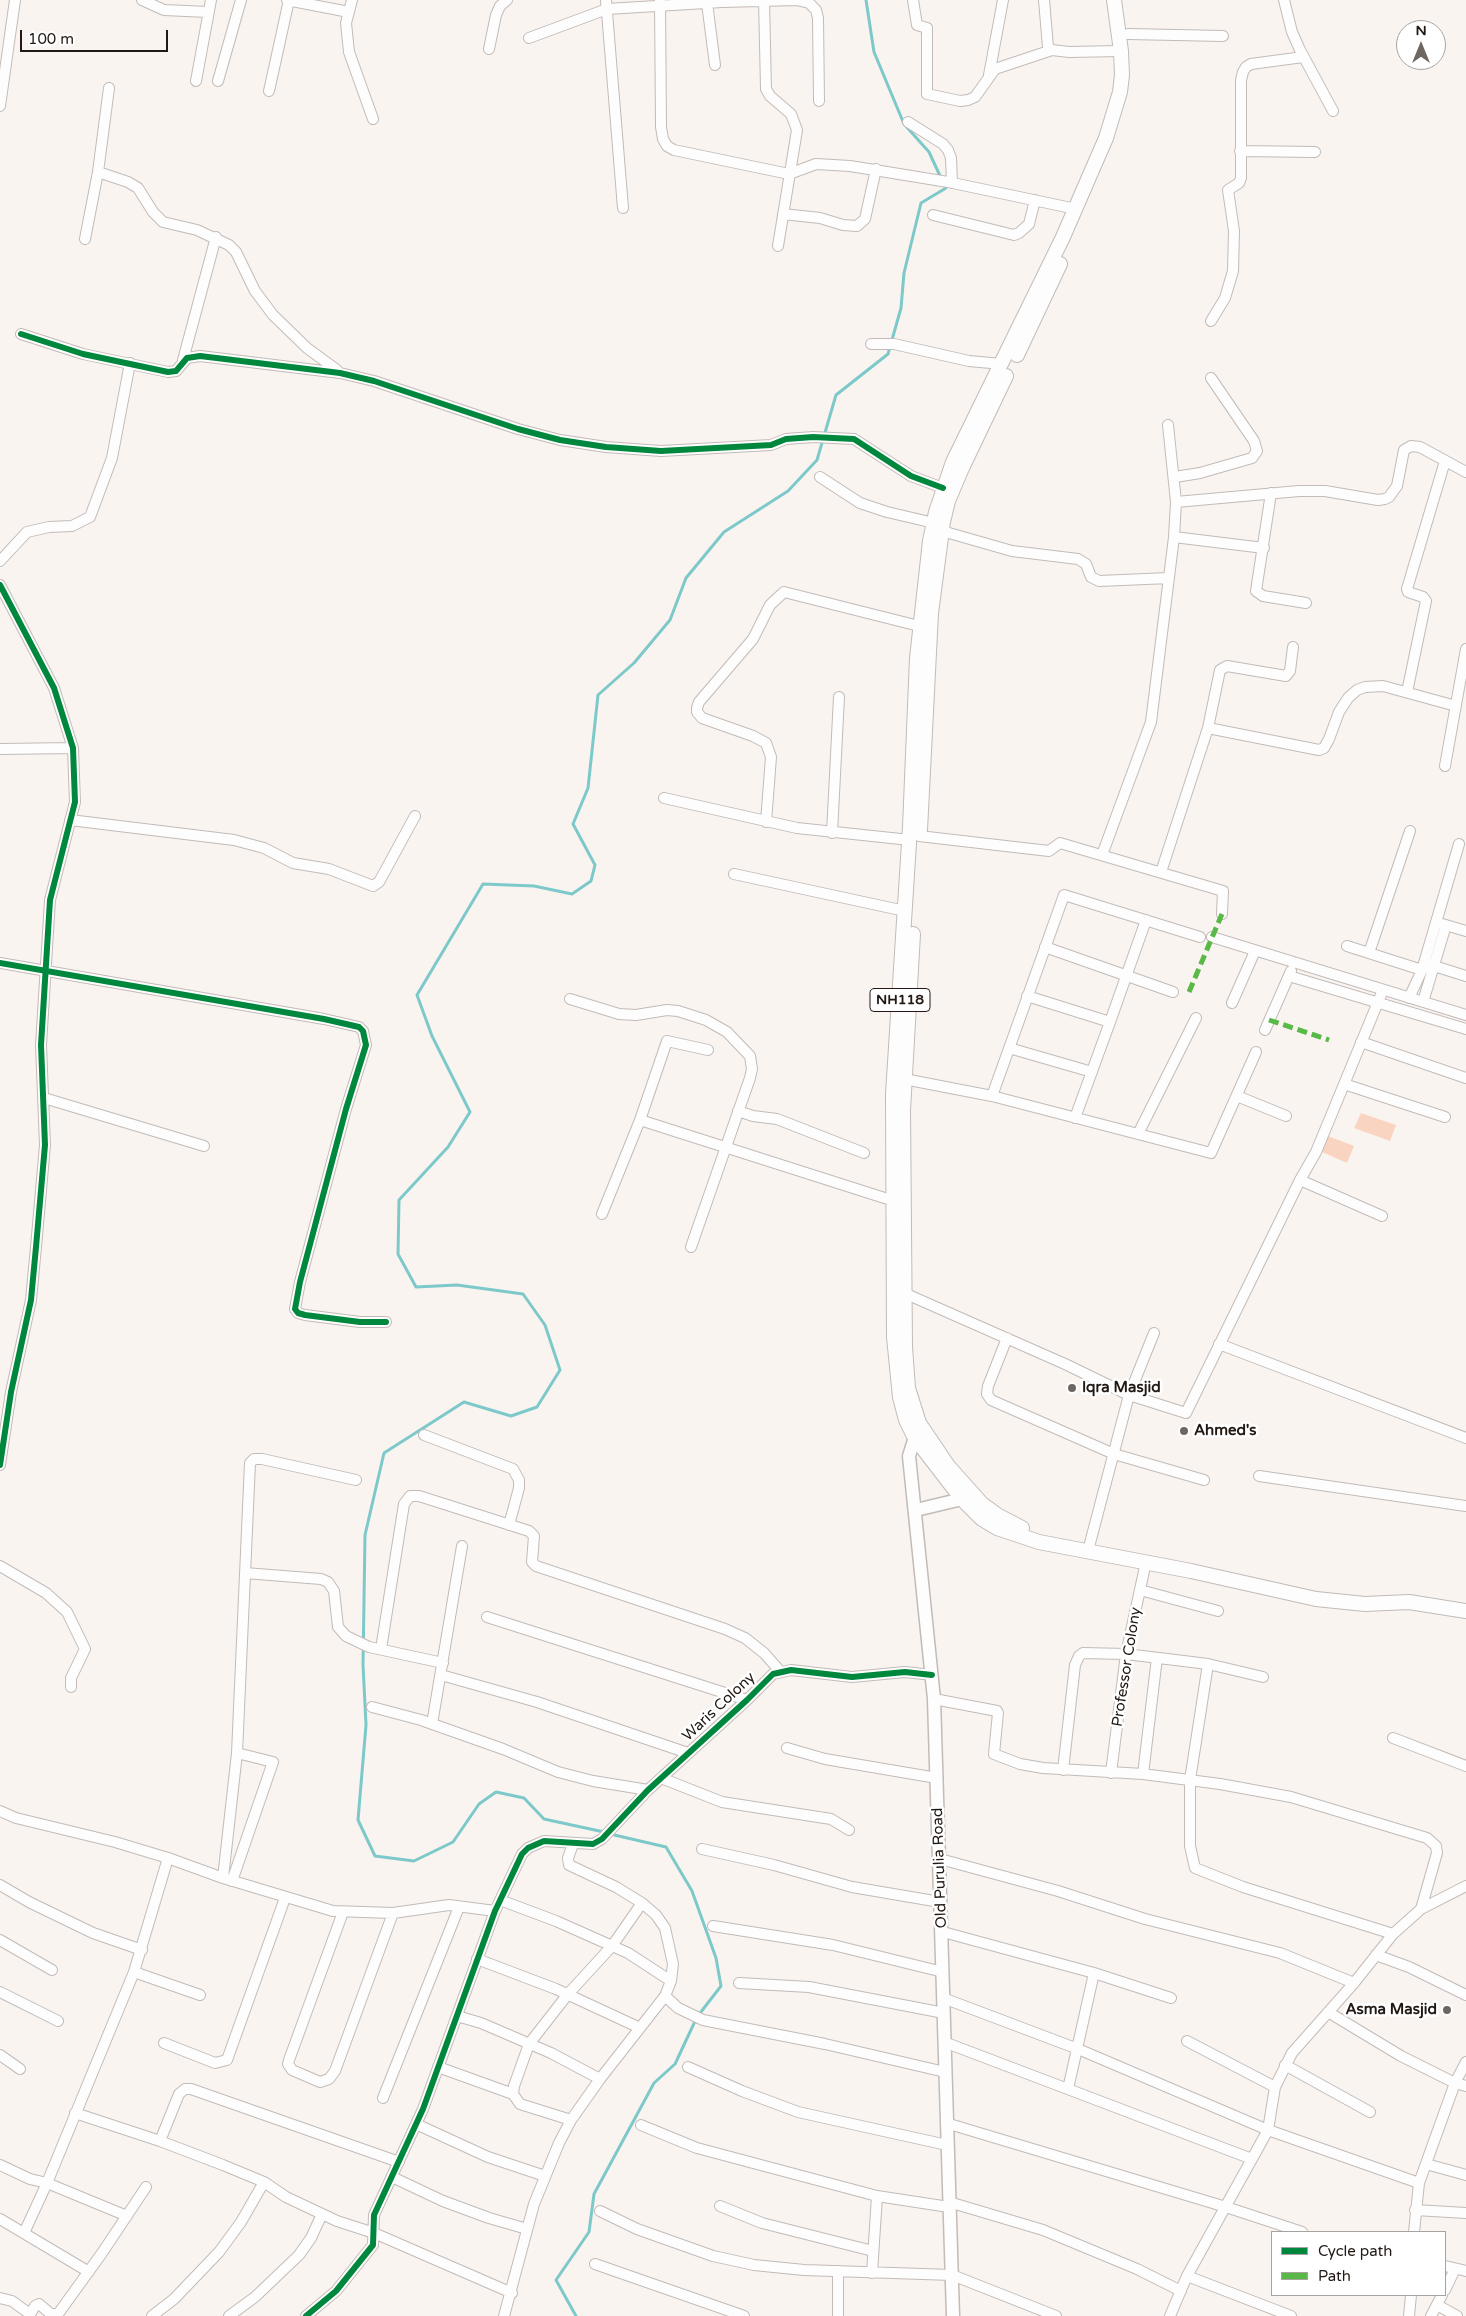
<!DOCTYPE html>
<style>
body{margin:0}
#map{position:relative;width:1466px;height:2316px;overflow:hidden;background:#faf4f1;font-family:"Varela Round",sans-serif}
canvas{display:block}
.legend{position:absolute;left:1271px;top:2231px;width:175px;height:65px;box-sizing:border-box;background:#fff;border:1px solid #a7a3a1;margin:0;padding:6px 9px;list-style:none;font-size:15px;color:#221914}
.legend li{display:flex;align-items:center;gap:10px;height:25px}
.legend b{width:25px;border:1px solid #a7a3a1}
.north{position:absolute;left:1396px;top:20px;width:50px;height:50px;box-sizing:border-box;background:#fff;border:1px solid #a7a3a1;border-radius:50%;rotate:0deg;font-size:14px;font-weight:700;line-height:20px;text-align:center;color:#221914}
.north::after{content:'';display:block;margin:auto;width:18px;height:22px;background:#6e6661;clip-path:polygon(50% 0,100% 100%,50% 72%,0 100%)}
.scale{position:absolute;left:20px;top:30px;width:148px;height:22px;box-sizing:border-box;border:2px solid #221914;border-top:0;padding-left:6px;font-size:15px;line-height:18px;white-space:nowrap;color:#221914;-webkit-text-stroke:4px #fff;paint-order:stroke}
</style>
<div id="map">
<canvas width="1466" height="2316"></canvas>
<ul class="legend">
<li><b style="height:6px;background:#00873e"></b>Cycle path</li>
<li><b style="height:6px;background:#58b947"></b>Path</li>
</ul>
<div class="north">N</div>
<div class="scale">100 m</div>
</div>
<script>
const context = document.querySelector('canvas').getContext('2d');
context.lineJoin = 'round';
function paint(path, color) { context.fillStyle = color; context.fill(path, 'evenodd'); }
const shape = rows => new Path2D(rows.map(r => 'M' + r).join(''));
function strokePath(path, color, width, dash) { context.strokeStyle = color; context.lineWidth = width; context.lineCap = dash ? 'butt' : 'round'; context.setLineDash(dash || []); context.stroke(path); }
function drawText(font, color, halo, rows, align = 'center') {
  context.font = font + ' "Varela Round",sans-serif'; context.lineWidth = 5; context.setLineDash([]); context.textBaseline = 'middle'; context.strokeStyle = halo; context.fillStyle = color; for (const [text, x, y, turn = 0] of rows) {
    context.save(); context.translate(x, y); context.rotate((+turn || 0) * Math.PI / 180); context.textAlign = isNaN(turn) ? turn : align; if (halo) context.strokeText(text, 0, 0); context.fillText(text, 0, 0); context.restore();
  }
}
paint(shape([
 [1361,1113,1396,1125,1390,1141,1354,1128],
 [1328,1136,1354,1146,1347,1163,1322,1152]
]), '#f9d5c1');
strokePath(shape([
 [866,0,874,52,904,124,929,152,941,178],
 [604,1832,544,1819,524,1798,496,1792,479,1804,453,1842,414,1861,375,1856,358,1820,366,1725,363,1665,365,1535,384,1453,464,1402,511,1416,537,1407,560,1370,545,1325,523,1294,457,1285,416,1287,398,1254,399,1200,448,1147,470,1112,432,1036,417,995,483,884,534,886,572,894,591,881,595,865,573,824,588,788,598,695,634,663,670,620,686,578,724,532,788,491,817,460,836,395,888,354,901,308,904,273,921,203,946,188,944,184],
 [576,2316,556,2280,589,2232,594,2194,654,2083,675,2064,697,2017,721,1986,716,1958,692,1891,666,1847,610,1834]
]), '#7dc9ca', 3);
const minor = shape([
 [142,0,164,10,208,12],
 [287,0,349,12],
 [352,0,346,23,349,52,373,119],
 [606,0,623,208],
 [660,0,661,127,663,139,667,146,674,150,789,174,816,164,850,166,948,182,1076,209],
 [764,0,766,89,770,96,791,114,797,130,778,246],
 [913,0,917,25,927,28,927,94,960,101,968,100,975,97,995,69,1052,50],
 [1044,0,1048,47,1052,50,1069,52,1121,51],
 [1284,0,1292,32,1300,50,1333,111],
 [707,3,715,65],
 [1128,34,1223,36],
 [529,38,607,9,722,2,797,0,809,3,816,10,818,18,819,101],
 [489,49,496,15,500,6,507,0],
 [989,75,1003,0],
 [196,81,211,0],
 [218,81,241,0],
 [269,91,289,0],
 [0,106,15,0],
 [908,122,943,144,948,150,951,158,952,183],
 [1240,151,1315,152],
 [98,172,128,182,138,188,153,212,163,222,197,230,229,245,236,252,255,291,273,315,307,348,337,370],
 [783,214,820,218,843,225,857,226,865,219,876,169],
 [933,215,1014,235,1019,233,1029,224,1035,200],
 [85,239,98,172,109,88],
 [1211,321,1225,298,1233,271,1234,231,1228,190,1239,183,1241,178,1241,80,1243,72,1246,67,1251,64,1303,57],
 [21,334,83,354,168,372,176,371,187,358,200,356,340,373,374,381,518,429,560,440,606,447,661,451,771,445,786,439,813,437,854,439,911,476,943,488],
 [871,344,894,344,969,361,1002,364],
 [183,360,216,237],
 [820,477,860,503,887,512,934,523],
 [1175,477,1200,473,1252,458,1257,451,1254,441,1211,378],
 [1271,493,1256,591,1263,596,1306,603],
 [1176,502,1299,491,1325,491,1378,500,1385,499,1389,497,1397,486,1404,450,1411,446,1420,447,1466,472],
 [942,531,1012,551,1078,559,1086,564,1091,577,1099,581,1169,578],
 [1174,537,1264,548],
 [0,561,27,532,49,527,72,526,90,517,112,458,130,363],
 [0,585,54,688,73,748,75,802,50,900,41,1045,45,1145,36,1247,31,1300,11,1392,0,1465],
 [1407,692,1426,601,1423,597,1408,592,1407,589,1445,461],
 [1208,728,1220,670,1227,666,1286,676,1290,671,1293,647],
 [0,749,73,748],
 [1445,766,1466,649],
 [664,798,797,828,910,840],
 [70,820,234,840,264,848,293,863,329,869,373,886,379,882,415,816],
 [766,822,771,757,766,743,753,736,702,718,697,712,697,708,699,702,753,639,770,605,784,592,919,626],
 [832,833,839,697],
 [919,836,1049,851,1060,843,1223,891,1222,914],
 [1102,855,1151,722,1174,537,1176,502,1168,425],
 [1161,872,1208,728,1319,750,1324,748,1329,739,1339,712,1348,698,1357,690,1365,687,1383,686,1456,706],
 [734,874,905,911],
 [1442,924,1466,931],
 [1212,937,1466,1015],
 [1347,946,1422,970,1409,998],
 [1045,947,1173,992],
 [1369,953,1410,831],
 [0,963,324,1019,359,1027,363,1031,366,1045,346,1109,300,1282,295,1309,298,1313,305,1315,360,1322,386,1322],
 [1428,968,1434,966,1466,976],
 [1422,970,1459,844],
 [1289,976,1466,1029],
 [1027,996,1110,1022,1146,920],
 [570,999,619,1014,636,1015,667,1010,678,1011,706,1020,727,1032,750,1056,752,1069,750,1078,691,1247],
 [1423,1002,1446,925],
 [1232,1003,1255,951],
 [1265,1030,1291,971],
 [1361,1042,1466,1078],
 [1009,1048,1092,1072],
 [904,1079,992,1096,1211,1153,1256,1052],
 [1344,1084,1445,1117],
 [992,1096,1064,895,1200,937],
 [1237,1096,1286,1116],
 [44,1098,204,1146],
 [738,1111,753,1116,777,1119,864,1153],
 [1075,1118,1110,1022],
 [640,1120,667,1041,708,1050],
 [1138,1134,1196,1018],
 [1300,1180,1382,1216],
 [602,1214,640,1120,894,1201],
 [904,1293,1065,1364,1129,1395,1090,1543],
 [1154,1333,1129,1395,1186,1413,1300,1180,1316,1152,1383,990],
 [1007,1338,988,1386,987,1394,991,1400,1114,1454,1204,1480],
 [1219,1344,1466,1438],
 [424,1435,513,1469,519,1480,519,1488,509,1525],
 [1259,1476,1466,1506],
 [0,1566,46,1593,67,1612,85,1649,71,1678,71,1687],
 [245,1573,321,1579,328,1582,334,1591,338,1627,346,1636,369,1647,443,1663],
 [1140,1590,1218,1611],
 [487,1617,747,1700],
 [381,1649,404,1504,410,1496,419,1496,529,1531,534,1536,532,1562,536,1566,725,1629,745,1638,764,1653,780,1671],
 [1208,1664,1190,1780,1190,1846,1195,1868,1243,1887,1393,1934],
 [441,1675,537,1702,688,1753],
 [934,1699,997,1711,998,1713,994,1754,1020,1764,1043,1768,1143,1774,1220,1784,1291,1797,1427,1838,1436,1846,1437,1853,1421,1909],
 [372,1707,421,1720,503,1749,558,1772,593,1781,648,1790],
 [432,1724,462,1546],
 [1393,1738,1466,1766],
 [787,1748,825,1759,937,1778],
 [1063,1770,1075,1665,1079,1656,1083,1653,1126,1654,1208,1664,1263,1677],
 [1111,1773,1126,1654,1146,1562],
 [1143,1774,1157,1658],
 [661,1778,722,1802,831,1819,849,1830],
 [0,1811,16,1818,115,1842,168,1858,223,1878,333,1911,393,1913,449,1905,495,1911],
 [573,1844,568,1858,569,1865,616,1887,642,1903,656,1915,665,1928,673,1964,671,1981,665,1996,678,2008,703,2020,825,2044,945,2072],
 [702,1849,774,1865,852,1887,940,1902],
 [940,1859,1058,1891,1145,1919,1280,1953,1354,1983],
 [223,1878,237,1753,250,1463,254,1459,262,1459,356,1480],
 [232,1881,273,1762,237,1753],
 [0,1885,29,1902,93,1933,142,1950],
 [500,1900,556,1921,628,1953,671,1981],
 [343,1912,289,2060,288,2064,292,2070,320,2082,329,2079,335,2071,393,1913],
 [713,1926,833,1945,943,1972],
 [943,1932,1094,1973,1068,2089],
 [0,1940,52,1970],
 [1376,1955,1409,1967,1466,1995],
 [477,1959,556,1989,640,2028],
 [134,1972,200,1995],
 [1094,1973,1171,1998],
 [739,1983,809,1987,944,2013],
 [0,1992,58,2021],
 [943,1998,1078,2049,1268,2130,1419,2183],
 [1328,2012,1401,2056,1455,2083,1466,2086],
 [457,2016,481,2023,551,2053,600,2079],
 [1187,2041,1275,2087],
 [944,2042,1252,2159],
 [164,2043,215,2063,227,2060,285,1898],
 [0,2055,20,2069],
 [1285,2065,1370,2112],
 [438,2067,513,2094],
 [688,2067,742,2091,798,2112,947,2145],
 [383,2098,459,1907],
 [75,2113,160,2141,223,2165,264,2182,286,2197,337,2221,374,2233,512,2293],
 [571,2120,520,2104,513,2094,514,2086,529,2044,568,1994,612,1946,642,1903],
 [946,2123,1226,2207,1302,2232],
 [416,2124,488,2157,545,2176],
 [641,2125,697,2148,877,2196,949,2207],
 [160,2141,179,2094,185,2089,191,2089,399,2162],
 [1426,2164,1466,2175],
 [0,2165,30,2179,47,2183,134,1972,168,1858],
 [392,2177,443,2201,489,2218,527,2229],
 [949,2202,1043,2230,1137,2269,1181,2291],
 [720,2206,762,2223,873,2251],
 [1415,2210,1466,2213],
 [600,2211,637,2229,713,2256,754,2265,804,2270,952,2275,1056,2316],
 [0,2219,89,2272],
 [1414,2232,1419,2183,1455,2083,1466,2062],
 [24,2233,47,2183,127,2216],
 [595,2264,744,2316],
 [1445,2266,1466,2271],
 [838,2271,838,2316],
 [872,2273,877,2196],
 [1187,2276,1291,2316],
 [1445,2290,1455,2269],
 [0,2298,12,2301,30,2314],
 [1437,2305,1457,2316],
 [29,2316,35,2306,39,2304,51,2314,58,2314,102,2253,146,2187],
 [152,2316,174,2299,219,2252,241,2222,264,2182],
 [229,2316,255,2297,299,2255,311,2238,322,2214],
 [306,2316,336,2291,373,2245,374,2215,423,2109,495,1911,522,1854,528,1848,544,1841,593,1844,602,1839,648,1790,747,1700,773,1674,791,1670,852,1677,905,1672,932,1675],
 [504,2316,534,2204,559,2143,571,2120,600,2079,665,1996],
 [1170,2316,1187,2276,1268,2130,1275,2087,1292,2053,1354,1983,1393,1934,1421,1909,1466,1886],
 [1409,2316,1411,2295],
 [1431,2316,1442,2295]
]);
const major = shape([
 [917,1431,909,1456,934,1699,953,2316],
 [916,1510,962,1499,968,1495]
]);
const highway = shape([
 [1114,0,1121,51,1122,75,1120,92,1106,138,1063,237,953,462,936,512,930,541,917,658,910,827,893,1094,894,1337,900,1397,906,1420,915,1438,962,1499,982,1519,997,1528,1039,1542,1191,1571,1316,1599,1365,1604,1409,1602,1466,1611],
 [1017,355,1060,264],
 [920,830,931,613,943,522,948,501,962,468,1006,376],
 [913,934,903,1110,905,1347,908,1388,919,1423,948,1466,982,1504,997,1515,1022,1528]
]);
strokePath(minor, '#c2bbb7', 12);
strokePath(major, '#c2bbb7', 15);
strokePath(highway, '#c2bbb7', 16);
strokePath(minor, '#fefdfd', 10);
strokePath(major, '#fefdfd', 12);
strokePath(highway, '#fefdfd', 14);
strokePath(shape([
 [1189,992,1222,914],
 [1269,1020,1329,1040]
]), '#58b947', 5, [10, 5]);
strokePath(shape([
 [21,334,83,354,168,372,176,371,187,358,200,356,340,373,374,381,518,429,560,440,606,447,661,451,771,445,786,439,813,437,854,439,911,476,943,488],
 [0,585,54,688,73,748,75,802,50,900,41,1045,45,1145,36,1247,31,1300,11,1392,0,1465],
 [0,963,324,1019,359,1027,363,1031,366,1045,346,1109,300,1282,295,1309,298,1313,305,1315,360,1322,386,1322],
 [306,2316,336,2291,373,2245,374,2215,423,2109,495,1911,522,1854,528,1848,544,1841,593,1844,602,1839,648,1790,747,1700,773,1674,791,1670,852,1677,905,1672,932,1675]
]), '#00873e', 6);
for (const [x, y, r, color] of [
 [1072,1388,5,"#6e6661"],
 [1184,1431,5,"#6e6661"],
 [1447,2010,5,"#6e6661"]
]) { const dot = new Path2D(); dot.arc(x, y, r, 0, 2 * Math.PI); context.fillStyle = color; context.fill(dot); strokePath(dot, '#fff', 2); }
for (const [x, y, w] of [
 [900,1000,60]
]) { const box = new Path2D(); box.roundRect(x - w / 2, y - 11.5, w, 23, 4); context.fillStyle = '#fff'; context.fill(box); strokePath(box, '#221914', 1); }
drawText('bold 14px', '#221914', null, [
 ["NH118",900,1000]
]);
drawText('bold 15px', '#221914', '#fff', [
 ["Iqra Masjid",1082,1388],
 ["Ahmed's",1194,1431],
 ["Asma Masjid",1437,2010,"right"]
], 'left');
drawText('15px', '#221914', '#fff', [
 ["Professor Colony",1127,1667,-81],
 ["Waris Colony",719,1707,-43],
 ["Old Purulia Road",940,1868,-92]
]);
</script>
